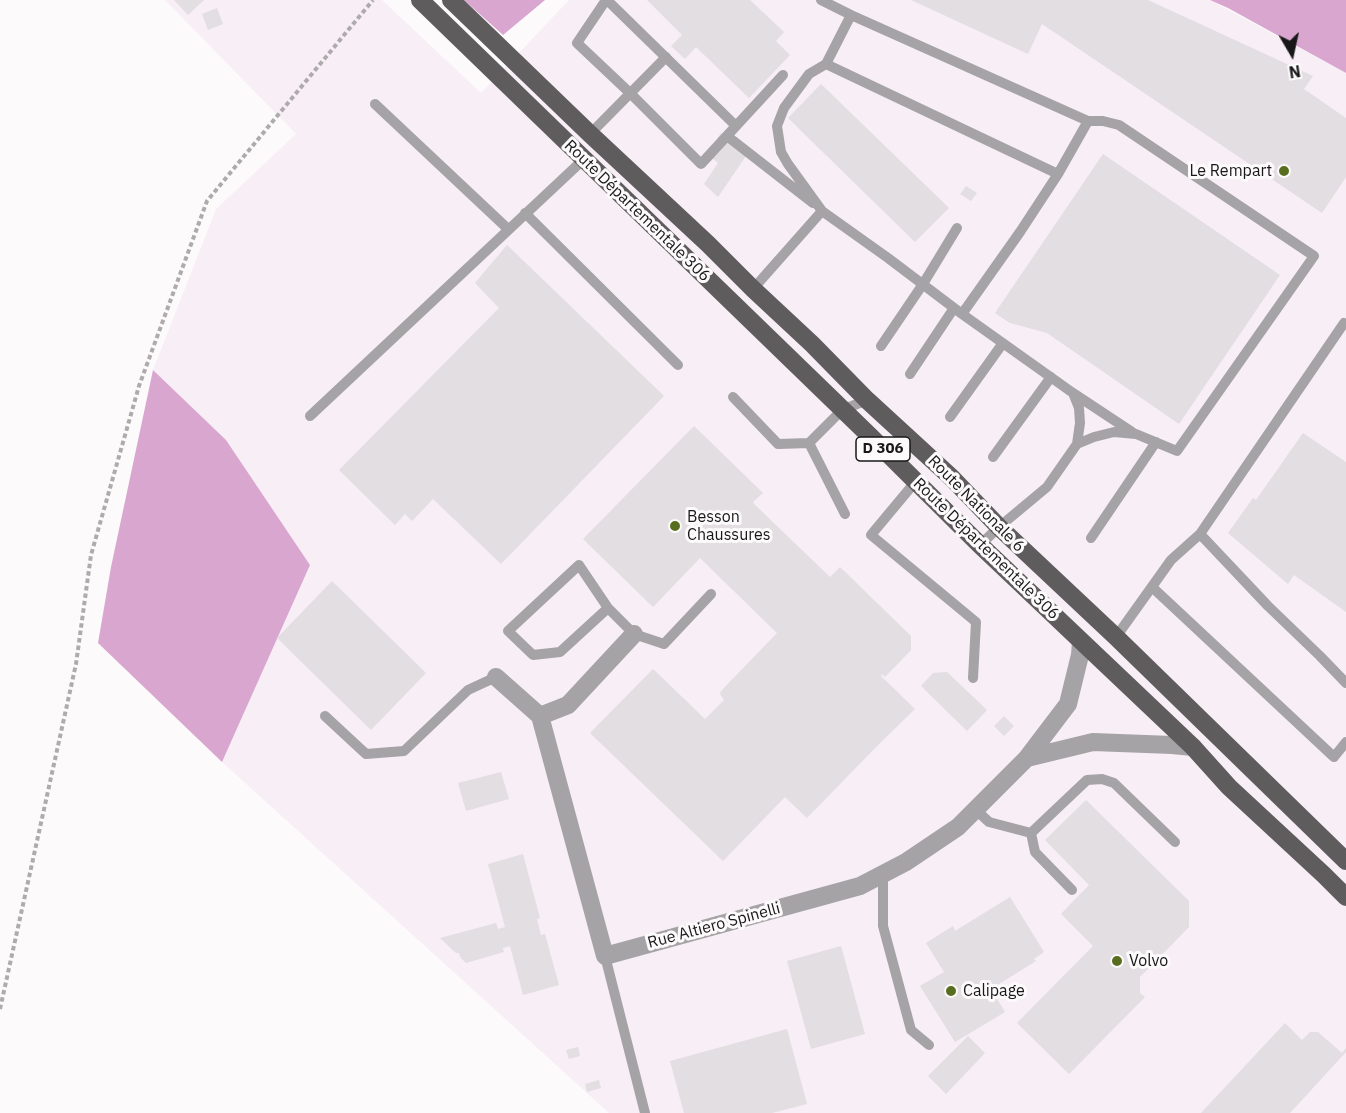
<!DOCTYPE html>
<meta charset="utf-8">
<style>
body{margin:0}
#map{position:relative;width:1346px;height:1113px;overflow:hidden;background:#fdfafc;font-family:"IBM Plex Sans",sans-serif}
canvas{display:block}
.north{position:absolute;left:1262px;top:24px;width:60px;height:60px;-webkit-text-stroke:4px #fdfafc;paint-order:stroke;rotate:171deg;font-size:16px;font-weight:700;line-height:24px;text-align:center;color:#191819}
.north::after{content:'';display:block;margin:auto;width:21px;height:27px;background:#191819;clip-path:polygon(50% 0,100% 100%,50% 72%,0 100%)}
</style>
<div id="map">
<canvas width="1346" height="1113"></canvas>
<div class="north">N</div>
</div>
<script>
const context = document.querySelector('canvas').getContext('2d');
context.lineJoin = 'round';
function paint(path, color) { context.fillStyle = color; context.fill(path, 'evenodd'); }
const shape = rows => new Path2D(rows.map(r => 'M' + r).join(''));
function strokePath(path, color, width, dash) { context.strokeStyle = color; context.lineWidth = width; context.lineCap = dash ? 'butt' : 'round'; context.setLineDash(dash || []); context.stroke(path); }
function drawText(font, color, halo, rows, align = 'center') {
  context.font = font + ' "IBM Plex Sans",sans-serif'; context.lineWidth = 6; context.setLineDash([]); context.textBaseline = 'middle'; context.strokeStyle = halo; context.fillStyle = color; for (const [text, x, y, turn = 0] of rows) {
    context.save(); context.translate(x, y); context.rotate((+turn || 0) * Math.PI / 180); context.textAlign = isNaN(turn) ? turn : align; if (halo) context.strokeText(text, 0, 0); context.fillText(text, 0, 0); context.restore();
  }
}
paint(shape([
 [165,0,382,0,481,93,569,0,1210,0,1346,73,1346,1113,609,1113,222,762,310,565,226,440,153,370,216,209,296,134]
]), '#f8eef5');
paint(shape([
 [464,0,545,0,503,35],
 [1210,0,1346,0,1346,73,1228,8],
 [153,370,226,440,310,565,222,762,98,643,111,567]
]), '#d9a6cf');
paint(shape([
 [174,0,204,0,188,15],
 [647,0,750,0,784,32,776,41,790,55,749,98,696,47,685,59,671,46,682,35],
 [911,0,1148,0,1313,76,1304,89,1346,118,1346,177,1322,213,1042,24,1028,54],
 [217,8,223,24,208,30,202,14],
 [821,84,949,208,915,242,788,118],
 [721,133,746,156,718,197,704,184,718,163,707,154],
 [1103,154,1280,275,1179,424,1047,333,1010,323,995,313],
 [966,186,977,193,971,201,960,194],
 [507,245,664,396,501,564,433,499,412,521,405,514,395,525,339,470,499,308,475,283],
 [694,426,763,493,753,502,754,504,830,577,840,567,911,636,911,650,885,677,882,674,881,676,915,709,879,744,807,818,785,797,723,861,590,733,653,669,705,719,724,700,720,694,721,691,777,633,700,558,653,607,583,539],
 [1303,433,1346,462,1346,612,1294,575,1288,584,1228,533,1253,498,1256,500],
 [332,581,426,673,371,730,277,638],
 [947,672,987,710,967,731,921,686,933,673],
 [1004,716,1014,726,1004,736,994,726],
 [501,772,509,799,466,811,458,783],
 [1086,800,1189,901,1189,927,1140,977,1140,993,1145,997,1069,1074,1017,1023,1093,946,1061,914,1089,885,1045,840],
 [523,854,540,918,537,919,541,935,545,934,559,985,523,995,510,946,503,948,504,952,466,963,460,957,459,953,456,953,440,938,496,923,498,929,505,927,488,864],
 [1010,897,1044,952,1034,959,1036,961,991,989,1005,1012,955,1042,920,986,944,972,926,943,953,926,955,931],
 [841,946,865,1034,811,1049,787,961],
 [1285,1023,1302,1040,1310,1032,1318,1032,1342,1053,1346,1048,1346,1052,1290,1113,1201,1113],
 [787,1029,807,1104,772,1113,684,1113,670,1061],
 [968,1036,985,1053,946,1094,928,1076],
 [578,1047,580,1056,569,1059,566,1050],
 [599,1080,601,1088,587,1092,585,1084]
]), '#e2dee1');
strokePath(shape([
 [0,1009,76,664,91,555,139,386,207,201,373,0]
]), '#aeabad', 4, [4.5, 3]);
strokePath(shape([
 [606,0,577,43,630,93,701,164,736,126,607,0],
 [821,0,851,15],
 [375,104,508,229],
 [736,126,783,75],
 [590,134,666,57],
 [727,136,813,203],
 [1058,174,826,64,851,15,1088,121],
 [822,211,788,164,781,152,777,126,784,108,809,74,826,64],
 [525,213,678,365],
 [753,289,822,211,888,258,962,314,1073,393,1132,432],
 [962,314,1020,232,1058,174,1088,121,1103,121,1119,125,1314,256,1177,451,1136,434,1114,432,1094,437,1077,444],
 [881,346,923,284,957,228],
 [910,374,954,308],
 [733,397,778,444,809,443,842,410,867,400],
 [310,416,584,159],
 [950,417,1003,343],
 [809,443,845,514],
 [993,457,1051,377],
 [916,481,871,535,976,622,973,678],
 [1200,534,1268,606,1320,656,1346,683],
 [1091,538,1156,442],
 [980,545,999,527,1047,487,1077,444,1080,423,1079,408,1073,393],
 [1152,587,1334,757,1346,742],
 [608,608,560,652,533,655,508,631,579,565,608,608,634,634,664,644,711,594],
 [1116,637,1171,560,1200,534,1344,323,1346,324],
 [325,716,366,754,404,751,468,690,496,677],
 [975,809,989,822,1031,833,1087,780,1102,779,1114,783,1175,842],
 [1031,833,1035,852,1072,890],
 [883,874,883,926,911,1030,929,1045],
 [605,956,645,1113]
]), '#a5a3a5', 10);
strokePath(shape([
 [1081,642,1080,655,1068,704,1027,758,1093,742,1172,745,1193,747],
 [496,677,540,716,568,705,634,634],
 [540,716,605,956,860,886,906,862,958,827,1027,758]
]), '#a5a3a5', 18);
strokePath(shape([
 [420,0,871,437,980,545,1193,747,1229,787,1324,875,1346,897],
 [451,0,590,134,708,244,753,289,812,344,867,400,952,478,999,527,1116,637,1346,861]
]), '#5f5c5e', 18);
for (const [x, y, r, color] of [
 [1284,171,6,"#586e1e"],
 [675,526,6,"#586e1e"],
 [1117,961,6,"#586e1e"],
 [951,991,6,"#586e1e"]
]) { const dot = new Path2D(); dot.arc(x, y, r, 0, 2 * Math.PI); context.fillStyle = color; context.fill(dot); strokePath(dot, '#fdfafc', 2); }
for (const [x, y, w] of [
 [883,449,54]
]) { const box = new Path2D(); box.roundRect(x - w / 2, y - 12, w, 24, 4.5); context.fillStyle = '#fdfafc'; context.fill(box); strokePath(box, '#191819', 1.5); }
drawText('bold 15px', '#191819', null, [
 ["D 306",883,449]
]);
drawText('16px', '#191819', '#fdfafc', [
 ["Le Rempart",1272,171,"right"],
 ["Besson",687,517],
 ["Chaussures",687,535],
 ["Volvo",1129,961],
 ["Calipage",963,991]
], 'left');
drawText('16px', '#191819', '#fdfafc', [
 ["Route Départementale 306",637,211,44],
 ["Route Nationale 6",976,504,45],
 ["Route Départementale 306",986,549,44],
 ["Rue Altiero Spinelli",714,926,-15]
]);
</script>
